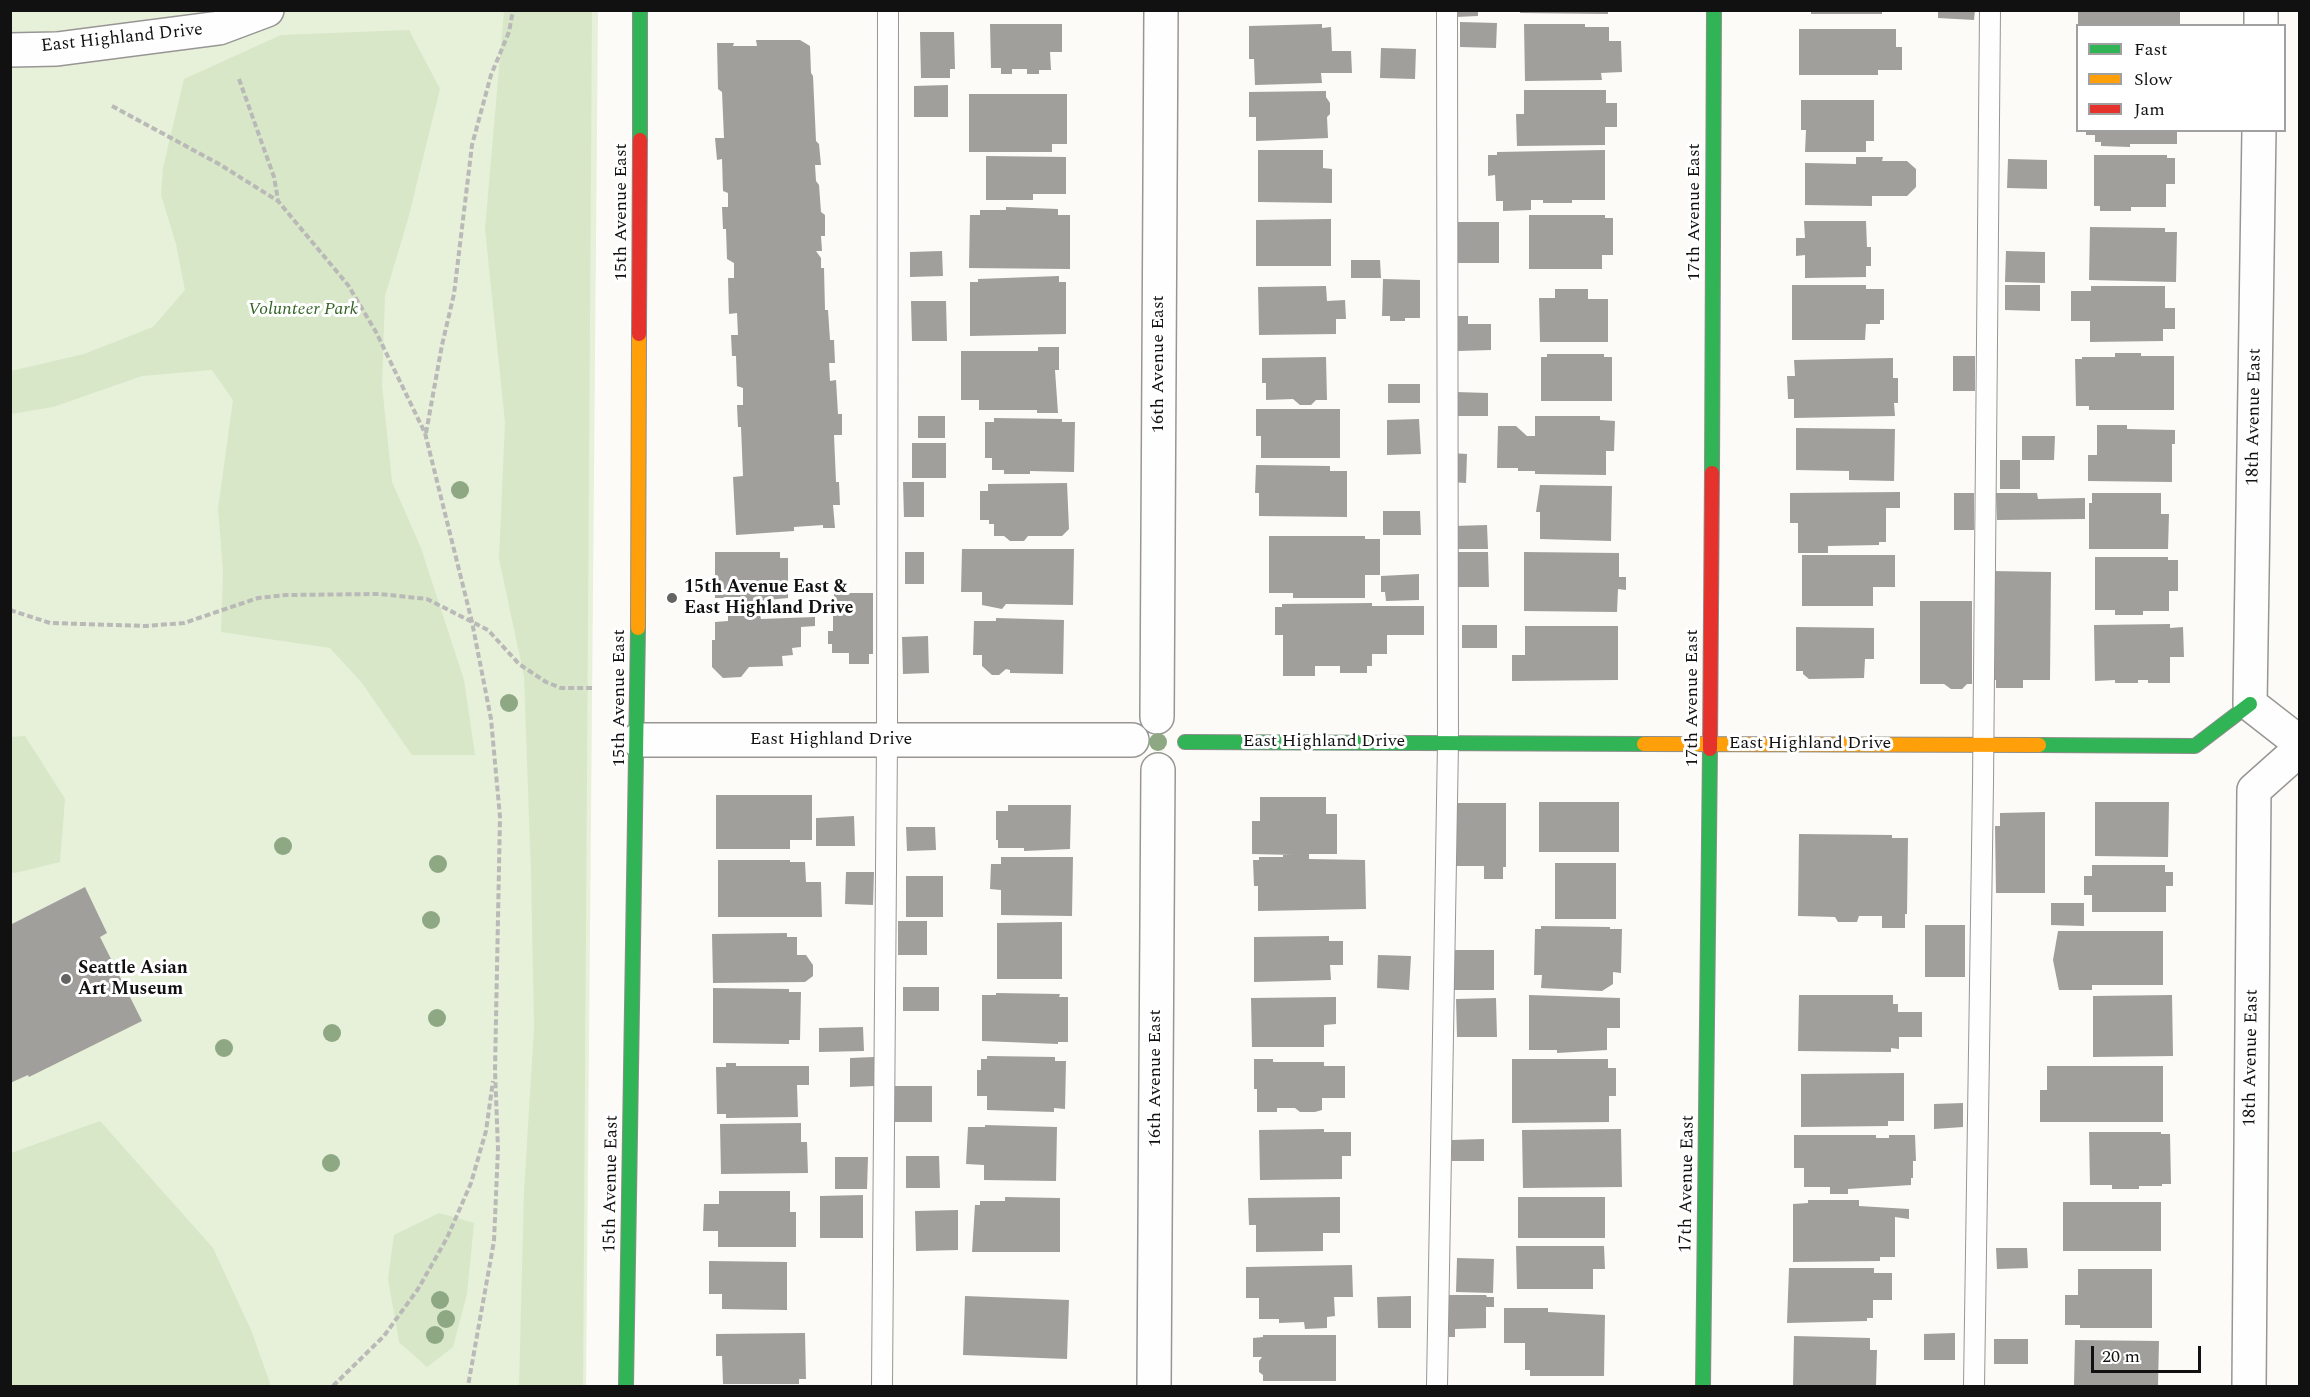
<!DOCTYPE html>
<style>
body{margin:0}
#map{position:relative;width:2310px;height:1397px;overflow:hidden;background:#fcfbf7;font-family:Spectral,serif}
canvas{display:block}
.frame{position:absolute;inset:0;border:12px solid #111;pointer-events:none}
.legend{position:absolute;left:2076px;top:24px;width:210px;height:108px;box-sizing:border-box;background:#fff;border:2px solid #a0a0a0;margin:0;padding:8px 10px;list-style:none;font-size:18px;color:#111}
.legend li{display:flex;align-items:center;gap:12px;height:30px}
.legend b{width:30px;border:2px solid #a0a0a0}
.scale{position:absolute;left:2091px;top:1346px;width:110px;height:27px;box-sizing:border-box;border:3px solid #111;border-top:0;padding-left:8px;font-size:18px;line-height:21px;white-space:nowrap;color:#111;-webkit-text-stroke:4px #fff;paint-order:stroke}
</style>
<div id="map">
<canvas width="2310" height="1397"></canvas>
<div class="frame"></div>
<ul class="legend">
<li><b style="height:8px;background:#30b455"></b>Fast</li>
<li><b style="height:8px;background:#ff9f0a"></b>Slow</li>
<li><b style="height:8px;background:#e5322d"></b>Jam</li>
</ul>
<div class="scale">20 m</div>
</div>
<script>
const context = document.querySelector('canvas').getContext('2d');
context.lineJoin = 'round';
function paint(path, color) { context.fillStyle = color; context.fill(path, 'evenodd'); }
const shape = rows => new Path2D(rows.map(r => 'M' + r).join(''));
function strokePath(path, color, width, dash) { context.strokeStyle = color; context.lineWidth = width; context.lineCap = dash ? 'butt' : 'round'; context.setLineDash(dash || []); context.stroke(path); }
function drawText(font, color, halo, rows, align = 'center') {
  context.font = font + ' Spectral,serif'; context.lineWidth = 6; context.setLineDash([]); context.textBaseline = 'middle'; context.strokeStyle = halo; context.fillStyle = color; for (const [text, x, y, turn = 0] of rows) {
    context.save(); context.translate(x, y); context.rotate((+turn || 0) * Math.PI / 180); context.textAlign = isNaN(turn) ? turn : align; if (halo) context.strokeText(text, 0, 0); context.fillText(text, 0, 0); context.restore();
  }
}
paint(shape([
 [10,11,598,11,586,1386,11,1386]
]), '#e7f0d9');
paint(shape([
 [504,11,592,11,583,1386,519,1386,524,1192,534,1028,531,873,524,676,499,559,505,422,485,229],
 [409,30,440,89,408,219,385,296,382,385,392,482,421,548,464,680,475,755,412,755,362,683,330,648,221,632,223,571,218,509,233,400,212,370,142,376,53,407,11,414,11,371,84,354,153,327,185,290,176,244,161,195,163,168,184,79,281,35],
 [25,736,65,799,60,862,15,873,10,872,11,737],
 [100,1121,213,1248,251,1330,271,1386,11,1386,11,1153],
 [439,1213,474,1223,467,1294,453,1347,427,1367,399,1342,388,1279,394,1235]
]), '#d8e7c8');
paint(shape([
 [1455,10,1478,10,1478,16,1456,17],
 [1520,10,1608,10,1608,14,1520,13],
 [1811,10,1882,10,1882,14,1811,14],
 [1938,10,1975,10,1974,20,1938,18],
 [2078,10,2180,10,2180,24,2078,26],
 [1460,22,1497,23,1496,48,1460,47],
 [990,24,1062,24,1062,52,1050,52,1051,70,1039,70,1039,74,1027,74,1027,69,1012,69,1012,74,1001,74,1001,68,991,68],
 [1322,24,1322,28,1331,27,1332,51,1351,51,1352,73,1321,73,1322,83,1255,85,1254,59,1249,59,1249,26],
 [1524,24,1585,24,1585,27,1609,27,1609,41,1621,41,1622,72,1601,73,1602,80,1525,81],
 [1799,29,1896,29,1896,47,1902,47,1902,70,1878,70,1878,75,1799,75],
 [920,32,954,32,955,69,950,69,950,78,921,78],
 [756,40,800,40,810,46,811,73,813,76,816,141,819,144,821,165,815,165,816,181,819,185,821,212,825,215,825,236,821,236,822,251,816,251,821,258,821,268,824,268,825,310,828,310,830,340,834,340,835,363,829,363,830,381,836,380,838,414,842,414,842,435,834,435,836,482,839,482,840,505,833,505,835,528,823,528,823,525,794,527,794,531,736,535,733,477,743,476,741,427,738,427,737,405,743,405,743,388,737,386,736,356,732,356,731,335,738,335,737,313,729,314,728,278,734,278,734,263,727,259,726,229,723,229,722,207,728,207,728,193,723,191,722,159,717,160,715,138,724,138,722,92,718,89,717,43,734,43,733,46,757,46],
 [1381,48,1416,49,1415,79,1380,78],
 [948,85,948,117,914,117,914,86],
 [1524,90,1606,90,1606,103,1617,103,1617,127,1605,127,1605,145,1517,146,1516,114,1524,114],
 [1326,91,1326,97,1330,103,1330,114,1327,117,1328,138,1256,141,1256,117,1249,117,1249,92],
 [969,94,1067,94,1067,144,1052,144,1052,152,969,152],
 [1801,100,1874,100,1874,141,1866,141,1866,152,1805,152,1806,130,1801,130],
 [2086,130,2177,130,2177,144,2130,144,2130,147,2101,146,2101,142,2095,142,2095,135,2086,135],
 [1258,150,1323,150,1323,168,1332,169,1332,203,1258,202],
 [1605,150,1605,200,1572,200,1572,203,1543,203,1543,200,1531,200,1531,210,1503,211,1503,201,1496,201,1495,175,1488,176,1488,155,1497,155,1497,152],
 [2094,155,2167,155,2167,158,2175,158,2175,184,2166,184,2166,207,2131,207,2131,211,2100,211,2100,206,2094,206],
 [986,156,1066,157,1066,194,1033,194,1033,200,986,200],
 [1856,157,1883,157,1882,161,1907,161,1916,169,1916,187,1907,196,1872,196,1872,206,1805,205,1805,163,1856,164],
 [2008,159,2047,160,2047,189,2007,188],
 [1006,207,1058,209,1058,215,1070,215,1070,269,969,268,970,215,980,215,980,210,1006,210],
 [1529,215,1605,215,1605,218,1613,218,1613,255,1602,255,1602,269,1529,269],
 [1331,219,1331,266,1256,266,1256,220],
 [1804,221,1866,221,1867,247,1871,247,1871,266,1866,266,1866,277,1805,278,1805,255,1796,256,1796,238,1805,238],
 [1456,222,1499,222,1499,263,1457,263],
 [2090,227,2165,228,2165,232,2177,232,2176,282,2089,280],
 [942,251,943,276,910,277,910,252],
 [2006,251,2045,252,2045,283,2005,282],
 [1351,260,1380,260,1381,278,1351,278],
 [1059,276,1059,282,1066,282,1066,334,970,336,970,282,978,282,978,279],
 [1383,279,1420,280,1420,318,1405,318,1405,321,1390,321,1390,316,1382,316],
 [1792,285,1866,285,1866,289,1884,289,1884,320,1880,320,1880,324,1866,324,1865,340,1792,340],
 [2005,285,2040,285,2040,311,2005,310],
 [1326,286,1327,301,1345,300,1346,319,1336,319,1336,334,1259,335,1258,287],
 [2091,286,2165,286,2165,308,2175,308,2175,329,2163,329,2163,341,2090,342,2090,321,2071,321,2071,291,2091,291],
 [1555,289,1588,289,1588,299,1608,299,1608,342,1540,342,1539,298,1555,298],
 [911,301,946,301,947,341,912,341],
 [1457,316,1468,316,1468,324,1491,324,1491,350,1458,351],
 [1038,347,1059,347,1059,370,1055,370,1058,413,1037,413,1037,410,979,410,979,400,961,400,961,351,1038,351],
 [2115,353,2141,353,2141,356,2174,356,2174,410,2089,410,2089,406,2076,406,2075,359,2082,359,2082,357,2115,357],
 [1547,354,1604,354,1604,357,1612,357,1612,401,1541,401,1541,357,1547,357],
 [1953,356,1975,356,1975,391,1953,391],
 [1326,357,1327,400,1316,400,1311,405,1300,405,1293,399,1266,400,1266,383,1262,383,1262,358],
 [1893,358,1893,378,1898,378,1898,403,1894,403,1895,416,1794,418,1794,399,1788,399,1787,376,1795,376,1794,360],
 [1388,384,1420,384,1420,403,1388,403],
 [1456,392,1488,393,1488,416,1456,416],
 [1256,409,1340,409,1340,458,1261,458,1261,436,1256,436],
 [918,416,945,416,945,438,918,438],
 [1535,416,1600,416,1600,420,1615,421,1614,451,1606,451,1606,475,1535,474,1535,471,1518,471,1518,468,1497,468,1498,426,1516,426,1527,436,1535,436],
 [994,418,1062,419,1062,422,1075,422,1074,472,1030,471,1030,474,1004,474,1004,470,992,470,992,458,985,458,985,422,994,422],
 [1419,419,1421,454,1387,455,1387,420],
 [2097,425,2127,425,2127,429,2175,430,2175,444,2172,444,2172,482,2088,481,2088,455,2097,455],
 [1796,428,1895,429,1894,481,1849,480,1849,471,1796,470],
 [2022,436,2055,436,2054,460,2022,460],
 [912,443,946,443,946,478,912,478],
 [1450,453,1467,454,1466,483,1449,482],
 [2000,460,2020,460,2020,489,2000,489],
 [1256,465,1330,466,1330,471,1347,471,1347,517,1259,516,1259,493,1255,493],
 [903,482,924,482,924,517,904,517],
 [1067,483,1069,529,1062,536,1028,536,1024,541,1010,541,1004,536,994,536,994,524,989,524,989,520,980,520,980,491,988,491,988,484],
 [1540,485,1612,486,1611,541,1540,539,1540,512,1536,512],
 [1900,492,1900,508,1886,508,1886,542,1879,542,1879,545,1828,546,1828,553,1798,553,1798,523,1790,523,1790,493],
 [1954,493,1974,493,1974,530,1954,530],
 [1996,493,2037,493,2038,499,2085,498,2085,519,1997,520],
 [2092,493,2161,493,2161,514,2169,514,2168,549,2089,549,2089,503,2092,503],
 [1383,511,1420,511,1421,535,1383,535],
 [1487,525,1488,549,1455,549,1454,526],
 [1269,536,1365,536,1365,539,1380,539,1380,575,1365,575,1365,598,1293,598,1293,593,1269,593],
 [962,549,1074,549,1073,605,1006,604,1002,609,982,605,982,592,961,592],
 [715,552,780,552,780,558,788,558,788,598,757,601,757,605,747,605,747,598,715,598],
 [905,552,924,552,924,584,905,584],
 [1455,552,1488,552,1489,587,1455,587],
 [1524,552,1619,553,1619,577,1626,577,1626,590,1618,589,1617,612,1524,611],
 [1802,555,1895,555,1895,587,1873,587,1873,606,1802,606],
 [2095,557,2168,557,2168,560,2178,560,2178,591,2169,591,2169,611,2143,611,2143,615,2115,615,2115,610,2095,610],
 [1991,571,2051,572,2050,680,2023,680,2023,688,1996,688,1996,680,1989,680],
 [1419,574,1419,600,1386,601,1385,592,1381,592,1381,576],
 [834,593,873,593,873,654,869,654,869,664,849,664,849,653,832,653,832,644,828,644,828,631,833,631,833,616,828,616,828,603,834,603],
 [1920,601,1972,601,1972,684,1967,684,1962,689,1951,689,1944,684,1920,684],
 [1372,603,1372,606,1424,606,1424,635,1387,635,1387,654,1372,654,1372,666,1367,666,1367,673,1340,673,1340,666,1315,666,1315,676,1283,676,1283,635,1275,635,1275,607,1282,607,1282,604],
 [732,612,741,612,746,615,760,615,761,619,815,617,815,626,801,627,801,647,792,648,793,655,782,656,783,666,749,667,741,677,723,678,712,667,712,640,715,640,715,622,728,621,728,616],
 [996,618,1064,620,1063,674,1010,673,1010,670,1006,669,999,675,992,675,982,666,982,655,973,655,974,621,996,621],
 [2170,624,2170,628,2183,627,2184,657,2170,657,2170,683,2148,683,2148,680,2138,680,2138,683,2115,683,2115,680,2095,681,2094,625],
 [1462,625,1497,625,1497,648,1462,648],
 [1525,626,1618,626,1618,680,1512,681,1512,655,1525,655],
 [1796,627,1874,628,1874,659,1865,659,1864,678,1809,679,1803,674,1803,671,1796,671],
 [928,636,929,673,903,674,902,637],
 [716,795,812,795,812,840,790,840,790,849,716,849],
 [1260,797,1326,797,1326,814,1337,814,1337,854,1309,854,1309,859,1365,860,1366,909,1258,911,1258,886,1254,886,1253,860,1259,860,1259,857,1283,857,1283,855,1293,855,1252,854,1252,821,1260,821],
 [1539,802,1619,802,1619,852,1539,852],
 [2095,802,2169,802,2168,857,2095,856],
 [1455,803,1506,803,1506,867,1503,867,1503,879,1484,879,1484,866,1455,866],
 [1008,805,1071,805,1070,849,1024,851,1024,848,998,848,998,840,996,840,996,811,1008,811],
 [2045,812,2045,893,1996,893,1995,826,2000,826,2000,813],
 [854,816,855,846,816,846,816,818],
 [906,827,935,827,936,850,907,851],
 [1799,834,1892,835,1892,838,1908,838,1907,914,1905,914,1905,928,1882,928,1882,916,1859,916,1857,922,1838,922,1835,917,1798,916],
 [1001,857,1073,857,1072,916,1001,915,1001,890,990,889,991,864,1001,864],
 [718,860,790,860,790,862,805,862,806,882,821,882,822,917,718,917],
 [1555,863,1616,863,1616,919,1555,919],
 [2092,865,2165,865,2165,872,2173,872,2173,886,2166,886,2166,912,2092,912,2092,895,2084,895,2084,876,2092,876],
 [846,872,874,872,873,905,845,904],
 [906,876,943,876,943,917,906,917],
 [85,887,107,933,100,937,142,1021,29,1077,28,1075,10,1083,10,925],
 [2051,903,2084,903,2084,926,2051,925],
 [898,921,927,921,927,955,898,955],
 [1062,922,1062,979,997,979,997,923],
 [1925,925,1965,925,1965,977,1925,977],
 [1541,926,1610,927,1610,929,1622,929,1621,973,1613,972,1613,984,1602,991,1541,988,1542,975,1534,975,1535,929,1541,929],
 [2058,931,2163,931,2163,985,2092,985,2092,990,2059,990,2053,960],
 [787,933,787,937,797,937,797,955,806,955,813,965,813,976,805,982,713,983,712,934],
 [1329,936,1329,941,1343,941,1343,965,1330,965,1331,980,1254,982,1254,937],
 [1451,950,1494,950,1494,990,1452,990],
 [1378,955,1411,956,1409,990,1377,988],
 [903,987,939,987,939,1011,903,1011],
 [713,988,789,989,789,992,801,992,800,1040,789,1040,789,1044,713,1043],
 [996,993,1060,994,1059,997,1068,997,1068,1042,1058,1042,1058,1044,982,1041,982,995,996,995],
 [1529,995,1620,998,1620,1028,1607,1028,1607,1050,1557,1053,1557,1050,1529,1050],
 [1799,995,1893,995,1893,1004,1898,1004,1898,1012,1922,1012,1922,1037,1899,1037,1899,1049,1891,1048,1891,1052,1798,1051],
 [2172,995,2173,1056,2093,1057,2093,996],
 [1336,997,1336,1024,1324,1025,1324,1047,1252,1047,1251,998],
 [1496,998,1497,1037,1457,1037,1456,999],
 [863,1027,864,1051,819,1052,819,1028],
 [987,1056,1055,1057,1055,1061,1066,1061,1065,1109,1054,1108,1054,1112,987,1110,987,1096,977,1096,977,1070,981,1070,981,1059,987,1059],
 [874,1057,874,1086,850,1087,850,1058],
 [1254,1059,1273,1059,1273,1062,1324,1062,1324,1066,1345,1066,1345,1098,1322,1098,1322,1110,1315,1112,1300,1112,1295,1108,1277,1108,1277,1112,1257,1112,1257,1089,1254,1089],
 [1512,1059,1608,1059,1608,1068,1616,1068,1616,1096,1609,1096,1609,1122,1512,1123],
 [726,1063,736,1063,736,1066,809,1066,809,1085,797,1085,798,1117,726,1118,726,1114,717,1114,716,1067,726,1067],
 [2047,1066,2163,1066,2163,1122,2040,1122,2040,1090,2047,1090],
 [1904,1073,1904,1121,1888,1121,1888,1126,1801,1127,1801,1074],
 [893,1086,932,1086,932,1122,893,1122],
 [1963,1103,1963,1127,1934,1129,1934,1104],
 [801,1123,801,1142,807,1142,808,1173,721,1174,720,1124],
 [985,1125,1057,1127,1056,1181,984,1180,984,1165,966,1164,968,1127,985,1127],
 [1324,1129,1324,1132,1351,1132,1351,1156,1342,1156,1342,1179,1260,1180,1259,1130],
 [1621,1129,1622,1187,1523,1188,1522,1130],
 [2089,1132,2161,1132,2161,1134,2170,1134,2171,1184,2162,1184,2162,1186,2139,1186,2139,1189,2112,1189,2112,1185,2090,1185],
 [1794,1135,1876,1135,1876,1138,1889,1138,1889,1135,1915,1135,1916,1161,1913,1161,1913,1178,1911,1178,1911,1185,1848,1189,1848,1194,1830,1194,1830,1187,1804,1187,1804,1168,1794,1168],
 [1484,1139,1484,1161,1452,1161,1452,1140],
 [906,1156,939,1156,940,1188,906,1188],
 [835,1157,868,1157,867,1189,835,1189],
 [719,1191,790,1191,790,1212,796,1212,796,1247,718,1247,718,1231,703,1231,704,1204,719,1204],
 [863,1195,863,1238,820,1238,820,1196],
 [1005,1197,1060,1198,1060,1252,972,1252,975,1205,980,1205,980,1201,1005,1201],
 [1340,1197,1340,1233,1323,1233,1323,1251,1256,1252,1256,1225,1249,1225,1248,1198],
 [1518,1197,1605,1197,1605,1238,1518,1238],
 [1808,1200,1859,1200,1859,1206,1909,1209,1909,1219,1895,1217,1895,1257,1880,1257,1880,1261,1793,1262,1793,1204,1808,1203],
 [2063,1202,2161,1202,2161,1251,2063,1251],
 [958,1210,958,1250,916,1251,915,1211],
 [1516,1246,1604,1246,1605,1269,1593,1269,1593,1289,1517,1289],
 [1996,1248,2027,1248,2028,1268,1997,1269],
 [1457,1258,1494,1259,1493,1293,1456,1292],
 [709,1261,787,1262,787,1310,722,1309,722,1294,709,1294],
 [1352,1265,1353,1297,1334,1297,1335,1316,1327,1317,1327,1328,1305,1329,1304,1322,1279,1323,1279,1319,1259,1319,1259,1298,1246,1298,1246,1267],
 [1789,1268,1874,1268,1874,1273,1892,1273,1892,1300,1873,1300,1873,1318,1867,1318,1867,1321,1787,1323],
 [2078,1269,2152,1269,2152,1328,2080,1328,2080,1325,2065,1325,2065,1295,2078,1295],
 [1449,1295,1486,1295,1487,1297,1494,1297,1494,1307,1486,1307,1486,1328,1455,1329,1455,1337,1449,1337],
 [965,1296,1069,1300,1067,1359,963,1355],
 [1411,1296,1411,1328,1378,1328,1377,1297],
 [1504,1308,1548,1308,1548,1312,1605,1315,1604,1376,1530,1376,1530,1370,1525,1370,1525,1343,1504,1343],
 [805,1333,806,1379,799,1379,799,1384,723,1384,722,1356,716,1356,716,1334],
 [1955,1333,1955,1360,1924,1360,1924,1334],
 [1263,1335,1336,1335,1336,1381,1263,1381,1263,1375,1259,1372,1259,1361,1262,1357,1253,1357,1253,1338,1263,1337],
 [1794,1336,1870,1338,1870,1350,1877,1350,1876,1386,1793,1386],
 [1994,1339,2028,1339,2028,1364,1994,1364],
 [2075,1340,2159,1341,2158,1386,2074,1385]
]), '#a09f9c');
const lane = shape([
 [882,1386,887,740,888,10],
 [1437,1386,1448,743,1447,10],
 [1974,1386,1983,783,1990,10]
]);
const street = shape([
 [2261,26,2261,10],
 [10,50,57,49,219,28,267,10],
 [2259,130,2250,704,2300,743],
 [1157,717,1161,10],
 [638,740,1132,740],
 [1154,1386,1158,770],
 [2249,1386,2254,790,2300,749]
]);
const fast = shape([
 [640,140,640,10],
 [1712,473,1714,10],
 [1185,742,1644,744],
 [2039,745,2195,746,2250,704],
 [626,1386,638,628],
 [1703,1386,1710,749]
]);
const slow = shape([
 [638,628,639,334],
 [1644,744,2039,745]
]);
const jam = shape([
 [639,334,640,140],
 [1710,749,1712,473]
]);
strokePath(lane, '#979695', 22);
strokePath(street, '#979695', 36);
strokePath(fast, '#8d8d8b', 16);
strokePath(slow, '#8d8d8b', 16);
strokePath(jam, '#8d8d8b', 16);
strokePath(shape([
 [239,79,274,177,278,200],
 [112,106,219,164,278,201,348,285,376,332,425,433,472,622,491,719,500,817,495,1070,498,1149,494,1241,468,1386],
 [426,433,442,345,454,294,472,145,491,75,509,32,513,10],
 [10,610,50,623,146,626,184,623,258,598,286,595,380,594,427,599,488,630,519,664,546,682,561,688,592,688],
 [333,1386,384,1336,418,1289,447,1238,471,1183,486,1131,493,1081]
]), '#b9b9b8', 4, [6, 3]);
strokePath(lane, '#fffefe', 20);
strokePath(street, '#fffefe', 33);
strokePath(fast, '#30b455', 14);
strokePath(slow, '#ff9f0a', 14);
strokePath(jam, '#e5322d', 14);
context.fillStyle = '#8ea884';
for (const [x, y] of [
 [460,490],
 [509,703],
 [1158,742],
 [283,846],
 [438,864],
 [431,920],
 [437,1018],
 [332,1033],
 [224,1048],
 [331,1163],
 [440,1300],
 [446,1319],
 [435,1335]
]) { context.beginPath(); context.arc(x, y, 9, 0, 2 * Math.PI); context.fill(); }
for (const [x, y, r, color] of [
 [672,598,6,"#636362"],
 [66,979,6,"#636362"]
]) { const dot = new Path2D(); dot.arc(x, y, r, 0, 2 * Math.PI); context.fillStyle = color; context.fill(dot); strokePath(dot, '#fff', 2); }
drawText('18px', '#111', '#fff', [
 ["East Highland Drive",122,39,-6],
 ["15th Avenue East",622,212,-90],
 ["17th Avenue East",1695,212,-90],
 ["16th Avenue East",1159,364,-90],
 ["18th Avenue East",2255,417,-89],
 ["15th Avenue East",620,698,-90],
 ["17th Avenue East",1693,698,-90],
 ["East Highland Drive",831,740],
 ["East Highland Drive",1324,742],
 ["East Highland Drive",1810,744],
 ["18th Avenue East",2252,1058,-89],
 ["16th Avenue East",1156,1078,-90],
 ["15th Avenue East",612,1184,-89],
 ["17th Avenue East",1688,1184,-89]
]);
drawText('italic 18px', '#346426', '#fff', [
 ["Volunteer Park",303,310]
]);
drawText('bold 18px', '#111', '#fff', [
 ["15th Avenue East &",684,588],
 ["East Highland Drive",684,609],
 ["Seattle Asian",78,969],
 ["Art Museum",78,990]
], 'left');
</script>
